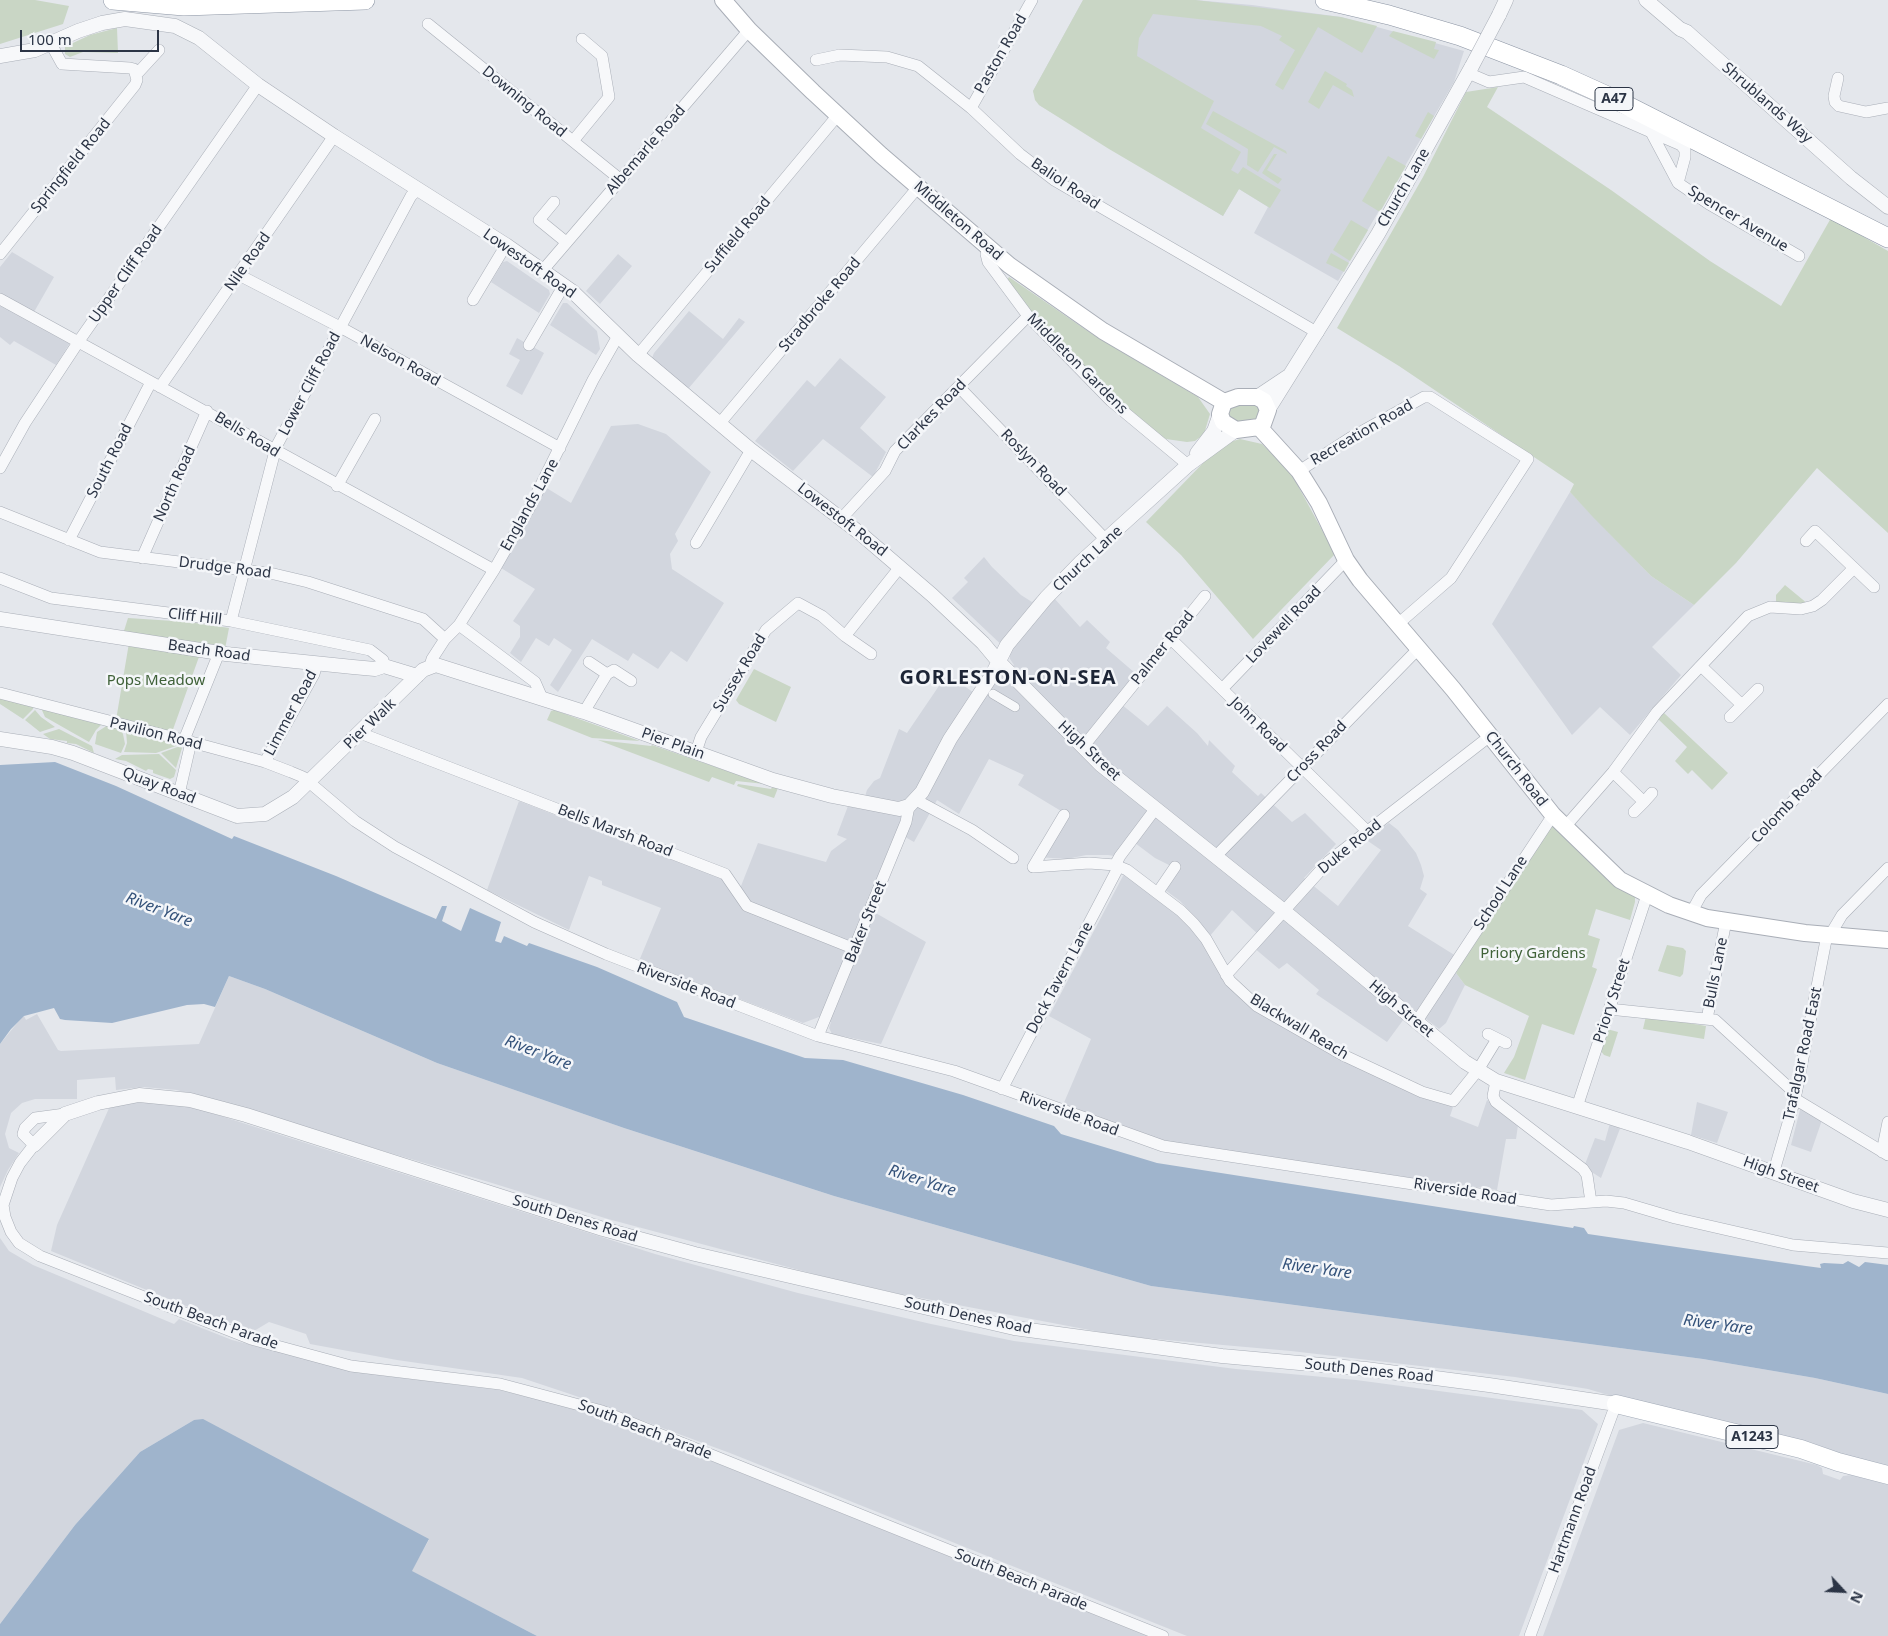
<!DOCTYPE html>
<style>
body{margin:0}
#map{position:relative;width:1888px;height:1636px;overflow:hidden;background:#e4e7ec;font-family:"Noto Sans",sans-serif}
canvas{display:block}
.north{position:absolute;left:1818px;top:1566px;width:50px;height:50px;-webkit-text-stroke:4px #f4f6f9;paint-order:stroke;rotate:115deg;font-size:14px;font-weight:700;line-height:20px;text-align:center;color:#2b3445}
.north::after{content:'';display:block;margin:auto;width:18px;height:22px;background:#2b3445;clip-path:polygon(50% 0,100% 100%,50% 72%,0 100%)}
.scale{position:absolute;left:20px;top:30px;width:139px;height:22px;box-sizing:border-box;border:2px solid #2b3445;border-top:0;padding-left:6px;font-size:15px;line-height:18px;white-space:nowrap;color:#2b3445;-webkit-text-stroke:4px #f4f6f9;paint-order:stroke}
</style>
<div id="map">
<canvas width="1888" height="1636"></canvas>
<div class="north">N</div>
<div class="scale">100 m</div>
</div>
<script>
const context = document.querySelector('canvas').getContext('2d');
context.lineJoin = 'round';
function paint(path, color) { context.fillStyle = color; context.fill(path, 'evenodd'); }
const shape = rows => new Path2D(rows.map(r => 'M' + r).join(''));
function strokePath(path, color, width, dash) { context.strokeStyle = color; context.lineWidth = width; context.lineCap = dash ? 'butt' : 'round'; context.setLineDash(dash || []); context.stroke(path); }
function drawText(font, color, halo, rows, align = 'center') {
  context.font = font + ' "Noto Sans",sans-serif'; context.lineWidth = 5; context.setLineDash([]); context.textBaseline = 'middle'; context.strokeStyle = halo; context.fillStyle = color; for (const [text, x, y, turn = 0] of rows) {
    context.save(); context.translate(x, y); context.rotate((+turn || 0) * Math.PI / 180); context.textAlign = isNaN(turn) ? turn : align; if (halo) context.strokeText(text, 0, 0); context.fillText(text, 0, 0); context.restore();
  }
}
paint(shape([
 [1083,0,1195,0,1252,5,1341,17,1464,51,1454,82,1338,281,1254,233,1268,207,1239,189,1223,216,1039,105,1033,91],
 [12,252,54,277,34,312,75,335,56,365,14,341,10,345,0,337,0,267],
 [618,254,632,266,600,304,586,291],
 [507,261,549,290,550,294,539,313,491,282,503,262],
 [563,303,567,303,597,331,600,349,596,355,550,325],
 [689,311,723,339,739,318,745,322,688,389,652,358,654,353],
 [517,338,544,353,522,395,506,386,520,360,509,354],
 [840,358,886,397,860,428,886,452,873,477,823,439,793,471,755,441,807,380,815,387],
 [638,424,666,434,711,472,675,534,678,541,670,554,672,569,724,603,687,662,671,651,658,669,633,653,628,661,592,639,558,692,550,685,572,650,554,638,549,646,536,638,521,662,510,653,520,637,520,626,513,621,535,589,501,568,545,487,571,503,611,426],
 [1570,492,1651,576,1694,605,1652,647,1681,675,1630,735,1600,707,1572,735,1492,624],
 [984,557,992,567,1021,595,1032,602,1037,597,1047,606,1054,598,1080,627,1087,620,1110,642,1106,648,1135,673,1130,681,1121,704,1148,726,1167,706,1197,733,1208,746,1209,740,1235,766,1232,772,1258,796,1261,793,1292,822,1305,813,1336,844,1304,878,1338,906,1381,850,1365,839,1389,823,1398,830,1416,853,1421,865,1424,876,1420,889,1427,894,1408,926,1456,956,1461,962,1456,973,1465,985,1446,1023,1439,1029,1412,1008,1387,1042,1316,994,1319,990,1287,963,1279,969,1253,947,1261,937,1232,910,1209,937,1198,920,1180,901,1161,887,1171,866,1155,858,1135,843,1121,857,1108,855,1086,855,1067,859,1037,857,1061,811,1018,785,1024,775,989,759,959,814,937,800,914,842,898,833,867,908,926,942,881,1044,832,1034,829,1028,831,1022,819,1017,803,1023,639,961,661,908,602,885,602,881,589,876,569,930,487,890,519,801,617,839,710,871,741,886,758,843,826,862,831,851,847,839,837,835,848,806,861,809,867,790,874,781,880,778,899,729,907,733,947,674,980,697,997,677,1006,674,1014,665,1010,659,1009,652,952,598,968,582,964,578],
 [1124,874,1187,922,1246,1003,1454,1104,1450,1116,1478,1127,1487,1100,1518,1125,1516,1139,1506,1139,1497,1190,1179,1145,1143,1134,1063,1105,1091,1039,1049,1016],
 [229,976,265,989,437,1063,624,1128,834,1196,1151,1286,1703,1359,1815,1378,1888,1394,1888,1468,1853,1458,1810,1442,1625,1400,1588,1389,1515,1377,1291,1351,1121,1336,900,1294,825,1277,608,1219,492,1183,177,1090,143,1087,116,1090,115,1077,77,1080,77,1099,35,1099,22,1103,11,1113,5,1134,9,1148,19,1153,8,1170,0,1187,0,1044,18,1022,24,1016,26,1020,37,1014,58,1050,61,1051,199,1044],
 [133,1100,184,1106,202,1110,655,1254,798,1293,931,1324,1014,1341,1236,1369,1356,1380,1582,1410,1598,1424,1519,1636,1187,1636,730,1453,573,1395,522,1378,397,1360,310,1344,306,1334,269,1322,254,1331,213,1317,51,1251,57,1225,110,1106],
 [1697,1102,1728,1112,1717,1143,1691,1135],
 [1801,1106,1822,1120,1811,1152,1791,1145],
 [1610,1123,1621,1126,1601,1178,1584,1167,1595,1138,1605,1141],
 [0,1238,9,1251,33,1265,174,1324,179,1319,232,1340,363,1373,499,1390,589,1412,1148,1636,537,1636,411,1571,429,1540,194,1420,140,1452,75,1525,0,1624],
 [1643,1423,1817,1465,1822,1468,1823,1474,1840,1480,1843,1476,1851,1475,1888,1485,1888,1636,1543,1636,1619,1430]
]), '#d2d6de');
paint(shape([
 [0,0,35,0,69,6,63,24,0,44],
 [1083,0,1195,0,1341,17,1377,26,1362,53,1318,27,1283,90,1275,85,1295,50,1279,40,1282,36,1261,26,1153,14,1139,38,1137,56,1214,101,1201,128,1241,152,1231,170,1238,174,1243,167,1281,190,1270,208,1239,189,1223,216,1109,149,1039,105,1035,100,1033,91],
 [117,28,118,53,83,52,70,57,65,54,65,47,73,43,90,35],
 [1393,31,1436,42,1434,49,1439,50,1434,59,1389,36],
 [1325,71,1347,84,1346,86,1352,90,1354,97,1333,85,1319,109,1308,102],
 [1498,87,1487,107,1611,190,1710,261,1781,306,1831,218,1888,251,1888,533,1817,468,1736,563,1694,605,1651,576,1592,516,1570,492,1574,484,1399,366,1337,328,1423,177,1466,92],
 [1213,111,1286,151,1287,154,1274,147,1258,172,1247,165,1248,149,1206,124],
 [1428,112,1434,116,1421,139,1415,136],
 [1274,154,1277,154,1267,170,1282,179,1278,184,1262,173],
 [1388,156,1406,166,1380,212,1362,201],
 [1351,220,1368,230,1350,261,1333,250],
 [1331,253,1349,263,1344,272,1326,263],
 [1009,277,1095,336,1198,397,1210,414,1204,434,1195,441,1187,442,1166,439,1154,433,1111,394,1036,319,1005,283],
 [1253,403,1260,408,1258,421,1234,424,1228,417,1228,410,1232,406],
 [1240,439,1262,444,1291,473,1335,554,1253,639,1181,555,1146,522,1204,462,1230,442],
 [1785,585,1808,604,1776,605,1776,595],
 [128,618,189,622,229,628,225,649,123,634],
 [129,643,200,654,171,735,116,720],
 [754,669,791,687,776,722,739,704,736,700],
 [0,697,34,705,33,709,23,719,0,704],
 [41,708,102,724,96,730,89,742,45,717],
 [35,710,41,717,55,727,40,732,25,720],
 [554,710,640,741,592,738,547,720,551,711],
 [1664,713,1728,773,1712,790,1692,770,1688,774,1675,761,1687,747,1658,719],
 [108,725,120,729,123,734,125,744,121,753,95,744,97,732],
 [59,729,92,746,94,753,76,744,67,743,67,741,50,739,43,734],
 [126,731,179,745,156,753,124,752,127,743],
 [598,740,651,746,652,745,765,784,736,781,734,785,712,777,709,782],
 [180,746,182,748,176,768,161,753],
 [159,754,176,770,174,777,170,779,153,773,153,770,148,769,146,771,126,761,115,759,122,755],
 [738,784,771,789,773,786,778,788,774,798,737,786],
 [1547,820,1635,896,1635,902,1630,920,1596,909,1588,935,1600,939,1592,967,1597,969,1574,1035,1542,1024,1525,1080,1504,1073,1514,1057,1529,1016,1465,985,1456,973],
 [1667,945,1683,948,1686,951,1683,974,1680,977,1658,971],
 [1646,1016,1706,1026,1704,1039,1643,1029],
 [1607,1029,1618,1032,1610,1057,1604,1055,1600,1050]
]), '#c9d6c5');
paint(shape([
 [55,762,116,786,232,839,234,836,336,876,436,919,442,906,447,906,442,921,461,931,470,908,501,922,495,941,501,943,504,936,527,946,529,943,597,967,677,1002,684,1017,805,1058,843,1060,963,1095,1054,1126,1061,1134,1157,1163,1573,1228,1574,1226,1584,1228,1588,1234,1806,1266,1821,1268,1820,1264,1824,1263,1843,1264,1848,1261,1859,1267,1865,1262,1888,1265,1888,1394,1815,1378,1703,1359,1151,1286,834,1196,624,1128,437,1063,265,989,229,976,215,1007,204,1004,187,1005,112,1023,65,1020,60,1019,54,1008,24,1016,11,1029,0,1044,0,765],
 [203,1419,429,1539,412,1571,537,1636,0,1636,0,1624,75,1525,140,1452,194,1420]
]), '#9fb4cc');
const pedestrian = shape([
 [993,694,1015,707]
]);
const minor = shape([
 [428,24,621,180],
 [816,60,840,55,887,57,918,66,971,108,1020,154,1054,180,1318,333],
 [1468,73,1489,82,1524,77,1681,145,1685,150,1685,157,1678,183,1652,134],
 [136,75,159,50],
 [1838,78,1834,96,1835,102,1839,106,1866,112,1888,108],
 [971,108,1032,0],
 [573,141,609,97,602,56,582,39],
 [1678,183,1709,204,1799,256],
 [554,202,539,220,566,242],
 [989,249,986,254,988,262,1028,316,1111,401,1188,465],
 [0,254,135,85,137,80,134,69,130,68,62,64,51,44],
 [543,270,749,30],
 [239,275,340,327,560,448],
 [0,299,494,570],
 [473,300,506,245],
 [529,345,564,285],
 [638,355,838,115],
 [160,387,334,136],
 [959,387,1106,540],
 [720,423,919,186],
 [0,468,25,423,81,338,258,85],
 [1299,471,1350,438,1424,397,1430,397,1528,459,1451,578,1398,624],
 [337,486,375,419],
 [0,512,100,552,274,574,308,582,423,619,445,639],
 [841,519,885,471,895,451,1028,316],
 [69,540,151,382],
 [696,543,751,450],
 [142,558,207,411],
 [1854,568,1874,587],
 [0,578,51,598,231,621,370,650,383,660,384,666],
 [231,621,276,447,411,196,417,190],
 [459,625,535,682,542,698],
 [845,636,871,654],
 [1171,639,1367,831],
 [589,662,607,674],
 [430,666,432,659,445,639,459,625,494,570,531,505,593,380,618,336],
 [1701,666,1742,705,1730,717],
 [1222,689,1346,560],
 [0,693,191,742,265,762,291,772,303,777,355,821,395,847,534,922,606,954,818,1036,954,1071,1163,1146,1551,1205,1606,1201,1624,1203,1675,1218,1793,1245,1888,1253],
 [1742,705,1758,689],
 [584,712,607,674,614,670,631,681],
 [360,733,725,874,747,906,855,949],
 [184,740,219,653],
 [1083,747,1205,596],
 [696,752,701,737,766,630,798,603,822,616,845,636,900,567],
 [265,762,314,674,317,664],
 [1613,772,1644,802,1652,793],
 [179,794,191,742],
 [916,800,972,830,1013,858],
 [1634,812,1644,802],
 [1064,815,1033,867,1089,863,1115,865,1127,870,1181,911,1194,924,1206,939,1230,981,1257,1006,1343,1055,1422,1092,1453,1101,1478,1070,1497,1039],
 [1564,828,1613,772,1657,712,1748,616,1770,607,1801,609,1813,606,1822,600,1854,568,1815,531,1806,541],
 [1216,856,1419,648],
 [1115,865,1120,856,1156,808],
 [1158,892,1175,867],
 [1691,913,1701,895,1888,704],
 [1830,935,1842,915,1888,868],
 [1226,975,1329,861,1490,736],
 [1609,1009,1715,1020,1796,1094],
 [1707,1019,1725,926],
 [1417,1021,1553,815],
 [1488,1034,1506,1043],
 [818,1036,906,822,909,806],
 [1496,1081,1493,1096,1496,1102,1583,1169,1587,1175,1591,1202],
 [1002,1089,1119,866],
 [1795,1099,1888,1155],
 [1577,1107,1647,895],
 [65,1114,35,1118,25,1128,23,1134,34,1145,20,1163,12,1178,3,1205,5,1217,11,1232,19,1243,40,1256,251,1339,277,1346,351,1366,500,1384,602,1411,1163,1636],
 [1882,1152,1888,1122],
 [1774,1171,1795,1099,1827,935],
 [1530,1636,1616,1404]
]);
const tertiary = shape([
 [1646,0,1680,29,1687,32,1851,178,1888,207],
 [1499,15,1506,0],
 [0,56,35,50,78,31,102,23,125,19,175,26,199,38,258,85,334,136,506,245,573,292,638,355,751,450,861,534,932,595,983,643,998,661,1101,765,1284,911,1465,1062,1496,1081,1688,1142,1853,1201,1888,1210],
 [1257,397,1287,377],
 [1268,410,1378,234,1472,66],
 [1197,453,1214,431,1220,414],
 [0,619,226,654,353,667,375,669,384,666,417,676],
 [0,739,52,747,73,753,237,816,265,814,293,797,423,670,436,665,584,712,773,780,832,796,899,809,909,806,922,792,950,739,992,675,1007,645,1046,598,1081,562,1188,465,1236,430],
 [34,1145,65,1114,98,1103,139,1095,190,1100,246,1115,603,1229,695,1254,1014,1328,1222,1356,1366,1369,1489,1385,1616,1404]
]);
const secondary = shape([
 [723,0,749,30,813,92,881,155,1009,265,1103,331,1224,402],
 [1238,397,1257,397,1264,401,1268,410,1263,424,1259,427,1236,430,1223,422,1220,414,1224,402,1238,397],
 [1259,427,1299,471,1319,503,1346,560,1360,580,1453,689,1553,815,1620,880,1669,905,1707,918,1805,933,1888,940]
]);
const primary = shape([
 [1616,1404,1801,1449,1838,1462,1888,1475]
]);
const trunk = shape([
 [113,0,184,6,365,0],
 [1325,0,1389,15,1460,36,1561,75,1614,99,1888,238]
]);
strokePath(pedestrian, '#a9aeb7', 10);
strokePath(minor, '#a9aeb7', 12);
strokePath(tertiary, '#a9aeb7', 15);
strokePath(secondary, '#a9aeb7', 18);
strokePath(primary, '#a3abb8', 19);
strokePath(trunk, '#8b94a3', 20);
strokePath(pedestrian, '#f7f8fa', 9);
strokePath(minor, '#f7f8fa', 11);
strokePath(tertiary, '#f7f8fa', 14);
strokePath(secondary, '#fff', 16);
strokePath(primary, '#fff', 18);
strokePath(trunk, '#fff', 19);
const tertiaryBridge = shape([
 [1472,66,1499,15]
]);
strokePath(tertiaryBridge, '#a9aeb7', 15, []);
strokePath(tertiaryBridge, '#f7f8fa', 14);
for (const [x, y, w] of [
 [1614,99,38],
 [1752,1437,52]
]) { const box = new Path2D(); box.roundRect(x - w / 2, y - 11.5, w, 23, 4); context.fillStyle = '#f4f6f9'; context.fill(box); strokePath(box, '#2b3445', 1); }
drawText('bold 14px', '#2b3445', null, [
 ["A47",1614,99],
 ["A1243",1752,1437]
]);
drawText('15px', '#2b3445', '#f4f6f9', [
 ["Paston Road",1001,54,-60],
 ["Downing Road",524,102,39],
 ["Shrublands Way",1767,103,41],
 ["Albemarle Road",646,150,-49],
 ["Springfield Road",71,166,-51],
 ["Baliol Road",1065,184,34],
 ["Church Lane",1404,188,-60],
 ["Spencer Avenue",1738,219,31],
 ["Middleton Road",958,221,41],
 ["Suffield Road",738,235,-50],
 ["Nile Road",248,262,-55],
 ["Lowestoft Road",529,264,35],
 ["Upper Cliff Road",126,274,-55],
 ["Stradbroke Road",820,305,-50],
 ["Nelson Road",400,361,29],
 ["Middleton Gardens",1077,364,45],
 ["Lower Cliff Road",310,384,-62],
 ["Clarkes Road",932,415,-46],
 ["Recreation Road",1362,433,-30],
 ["Bells Road",247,435,31],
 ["South Road",110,461,-63],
 ["Roslyn Road",1033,463,46],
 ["North Road",175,484,-66],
 ["Englands Lane",530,505,-61],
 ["Lowestoft Road",842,520,38],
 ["Church Lane",1088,559,-43],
 ["Drudge Road",225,568,7],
 ["Cliff Hill",195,617,7],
 ["Lovewell Road",1284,625,-46],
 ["Palmer Road",1163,648,-51],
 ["Beach Road",209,651,8],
 ["Sussex Road",740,673,-59],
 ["Limmer Road",291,713,-62],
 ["Pier Walk",370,724,-44],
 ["John Road",1258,725,44],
 ["Pavilion Road",156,734,14],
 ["Pier Plain",673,744,20],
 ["High Street",1089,751,43],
 ["Cross Road",1317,752,-46],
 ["Church Road",1516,769,52],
 ["Quay Road",159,786,21],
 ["Colomb Road",1787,807,-46],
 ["Bells Marsh Road",615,831,21],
 ["Duke Road",1350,847,-39],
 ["School Lane",1501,893,-57],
 ["Baker Street",866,922,-68],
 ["Bulls Lane",1716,973,-79],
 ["Dock Tavern Lane",1060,978,-62],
 ["Riverside Road",686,986,21],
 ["Priory Street",1612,1001,-72],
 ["High Street",1401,1009,40],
 ["Blackwall Reach",1299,1027,31],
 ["Trafalgar Road East",1803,1054,-78],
 ["Riverside Road",1069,1114,20],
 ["High Street",1781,1175,20],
 ["Riverside Road",1465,1192,9],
 ["South Denes Road",575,1219,17],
 ["South Denes Road",968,1316,12],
 ["South Beach Parade",211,1321,20],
 ["South Denes Road",1369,1371,6],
 ["South Beach Parade",645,1430,21],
 ["Hartmann Road",1573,1520,-70],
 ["South Beach Parade",1021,1580,22]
]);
drawText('15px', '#3f6138', '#f4f6f9', [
 ["Pops Meadow",156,681],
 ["Priory Gardens",1533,954]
]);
drawText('italic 16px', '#34527a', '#f4f6f9', [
 ["River Yare",159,910,21],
 ["River Yare",538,1053,21],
 ["River Yare",922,1181,18],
 ["River Yare",1317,1269,8],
 ["River Yare",1718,1325,8]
]);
context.letterSpacing = '1px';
drawText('bold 20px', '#1d2536', '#f4f6f9', [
 ["GORLESTON-ON-SEA",1008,678]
]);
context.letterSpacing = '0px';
</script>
